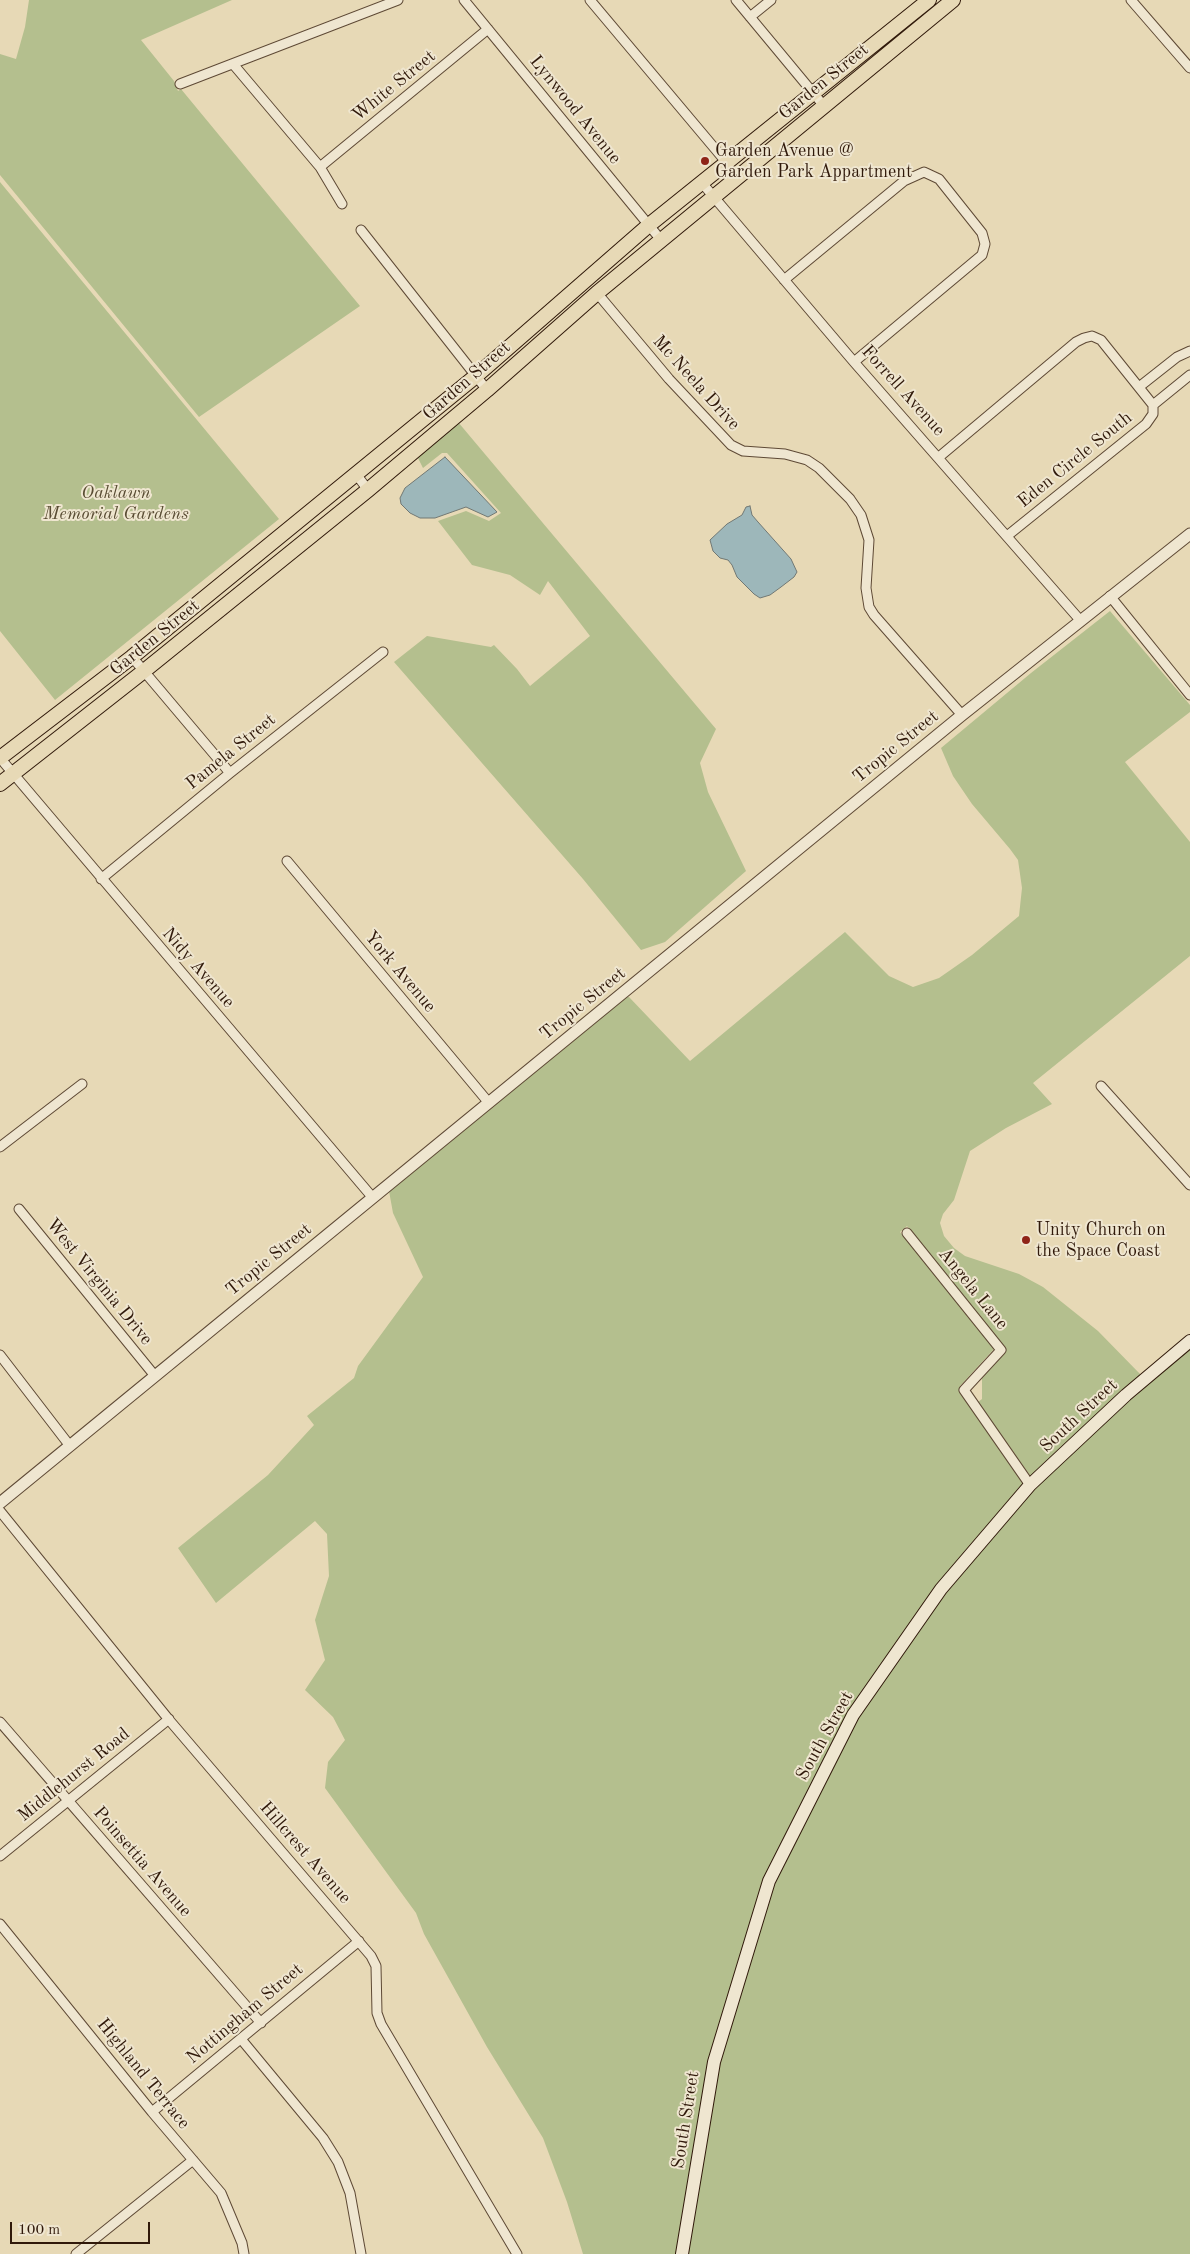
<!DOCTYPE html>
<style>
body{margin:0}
#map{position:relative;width:1190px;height:2254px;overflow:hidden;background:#e7d9b6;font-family:"Old Standard TT",serif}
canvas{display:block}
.scale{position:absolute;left:10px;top:2222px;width:140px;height:22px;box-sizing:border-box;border:2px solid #30190a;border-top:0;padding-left:6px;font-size:15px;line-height:18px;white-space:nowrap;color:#30190a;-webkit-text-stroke:4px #efe6d0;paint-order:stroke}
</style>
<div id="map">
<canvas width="1190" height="2254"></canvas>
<div class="scale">100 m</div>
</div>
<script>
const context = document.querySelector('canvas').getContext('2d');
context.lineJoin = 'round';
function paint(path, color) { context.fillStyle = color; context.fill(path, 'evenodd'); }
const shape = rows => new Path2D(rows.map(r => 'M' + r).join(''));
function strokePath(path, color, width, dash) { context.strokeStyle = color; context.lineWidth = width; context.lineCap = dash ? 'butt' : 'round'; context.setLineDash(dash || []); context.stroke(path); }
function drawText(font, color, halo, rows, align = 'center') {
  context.font = font + ' "Old Standard TT",serif'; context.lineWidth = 4; context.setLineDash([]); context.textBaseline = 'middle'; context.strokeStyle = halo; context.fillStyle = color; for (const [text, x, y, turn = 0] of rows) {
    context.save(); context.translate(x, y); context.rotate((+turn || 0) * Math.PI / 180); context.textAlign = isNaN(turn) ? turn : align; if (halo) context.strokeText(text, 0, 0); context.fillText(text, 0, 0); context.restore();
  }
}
paint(shape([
 [29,0,232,0,141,40,174,81,178,91,181,89,360,306,199,417,0,175,0,54,16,59,25,27],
 [0,182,279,519,55,700,0,631],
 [458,422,716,729,700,763,708,792,746,871,665,942,641,950,583,879,394,662,427,636,491,647,494,645,517,669,530,686,590,636,548,581,540,595,510,575,472,565,438,521,466,511,489,521,501,513,447,453,442,453,423,468,417,456],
 [1110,611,1190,705,1190,712,1125,762,1190,842,1190,956,1033,1083,1052,1104,1006,1128,970,1151,954,1200,943,1214,940,1223,944,1236,954,1248,965,1256,1019,1274,1043,1287,1098,1331,1141,1375,1031,1477,978,1402,982,1399,982,1378,1004,1353,1004,1347,907,1226,900,1232,994,1349,960,1386,960,1392,1024,1484,849,1712,765,1878,708,2060,676,2254,583,2254,567,2202,543,2138,487,2047,424,1934,416,1913,325,1788,328,1762,345,1740,333,1717,305,1690,325,1660,315,1620,329,1576,327,1534,315,1521,216,1603,178,1548,268,1475,314,1425,307,1416,354,1378,358,1366,423,1277,393,1213,389,1191,627,997,629,997,690,1061,845,932,889,976,913,987,939,978,972,955,1019,916,1022,888,1018,860,1010,849,972,804,953,776,941,748,1031,673],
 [1190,1348,1190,2254,687,2254,719,2063,774,1883,858,1719,945,1592,1034,1489,1130,1399]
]), '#b4bf8e');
const water = shape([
 [445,457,497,512,488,517,466,507,435,518,420,518,410,513,401,504,400,498,405,488,445,457],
 [750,506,752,515,758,522,791,559,797,572,794,577,781,587,770,595,760,598,754,594,737,577,732,565,728,560,720,558,713,551,710,540,727,524,742,515,746,507,750,506]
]);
paint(water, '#9db7ba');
strokePath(water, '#717874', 1);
const minor = shape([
 [464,0,661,240],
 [590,0,727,163],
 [736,0,824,106],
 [1131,0,1190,68],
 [750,17,771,0],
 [233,64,320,167,342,204],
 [180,84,398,0],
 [320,167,488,29],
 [702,183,854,362,1080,620],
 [361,230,487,390],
 [784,280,904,181,924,172,939,179,982,233,985,244,982,255,854,362],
 [597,293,669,379,731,445,743,451,785,454,807,460,819,468,850,499,861,515,869,540,866,588,869,607,874,615,962,715],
 [1139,387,1177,357,1190,351],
 [1153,405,1190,375],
 [939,457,1076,342,1084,338,1092,336,1101,340,1153,405],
 [356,474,368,490],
 [1007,536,1146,424,1153,414,1153,405],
 [1110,596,1190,695],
 [132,657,230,773],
 [0,758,373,1198],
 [287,861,489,1103],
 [101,879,230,773,383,652],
 [1101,1086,1190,1185],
 [0,1147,82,1084],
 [19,1209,155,1376],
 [907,1233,1001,1350,964,1390,1030,1485],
 [0,1355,70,1446],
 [0,1511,170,1721,371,1956,376,1966,377,2013,381,2024,517,2254],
 [0,1722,261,2023],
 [0,1856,169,1719],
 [0,1924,152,2112,221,2193,242,2243,244,2254],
 [241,2039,323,2138,338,2162,350,2193,361,2254],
 [152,2112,359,1941],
 [76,2254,193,2160]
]);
const tertiary = shape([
 [0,1503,962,715,1190,534]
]);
const secondary = shape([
 [682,2254,714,2062,769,1881,853,1715,941,1589,1030,1485,1126,1395,1190,1341]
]);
const primary = shape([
 [0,758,132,657,476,376,649,225,929,0],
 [0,784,144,671,368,490,487,390,597,293,953,0]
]);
strokePath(minor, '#5e4935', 11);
strokePath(tertiary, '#5e4935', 13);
strokePath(secondary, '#30190a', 14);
strokePath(primary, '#30190a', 16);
strokePath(minor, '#efe6d0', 9);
strokePath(tertiary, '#efe6d0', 11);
strokePath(secondary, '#efe6d0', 12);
strokePath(primary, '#e7d9b6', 14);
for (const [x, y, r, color] of [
 [705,161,5,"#8f2418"],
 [1026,1240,5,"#8f2418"]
]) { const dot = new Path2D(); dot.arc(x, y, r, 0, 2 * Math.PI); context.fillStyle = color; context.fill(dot); strokePath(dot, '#efe6d0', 2); }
drawText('18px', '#30190a', '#efe6d0', [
 ["Garden Street",824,82,-39],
 ["White Street",394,86,-39],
 ["Lynwood Avenue",575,110,51],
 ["Garden Street",467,381,-41],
 ["Mc Neela Drive",696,383,48],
 ["Forrell Avenue",903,391,48],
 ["Eden Circle South",1075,460,-39],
 ["Garden Street",155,638,-39],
 ["Tropic Street",896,747,-39],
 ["Pamela Street",231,752,-39],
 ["Nidy Avenue",198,968,49],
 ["York Avenue",400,972,50],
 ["Tropic Street",583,1004,-39],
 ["Tropic Street",269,1260,-39],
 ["West Virginia Drive",99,1282,51],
 ["Angela Lane",973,1289,51],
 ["South Street",1079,1416,-43],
 ["South Street",825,1736,-61],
 ["Middlehurst Road",74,1775,-39],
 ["Hillcrest Avenue",305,1853,49],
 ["Poinsettia Avenue",142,1862,49],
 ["Nottingham Street",245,2014,-40],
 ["Highland Terrace",143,2074,51],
 ["South Street",686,2120,-81]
]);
drawText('18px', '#30190a', '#efe6d0', [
 ["Garden Avenue @",715,151],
 ["Garden Park Appartment",715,172],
 ["Unity Church on",1036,1230],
 ["the Space Coast",1036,1251]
], 'left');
drawText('italic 18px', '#584b32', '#efe6d0', [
 ["Oaklawn",116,493],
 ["Memorial Gardens",116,514]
]);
</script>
